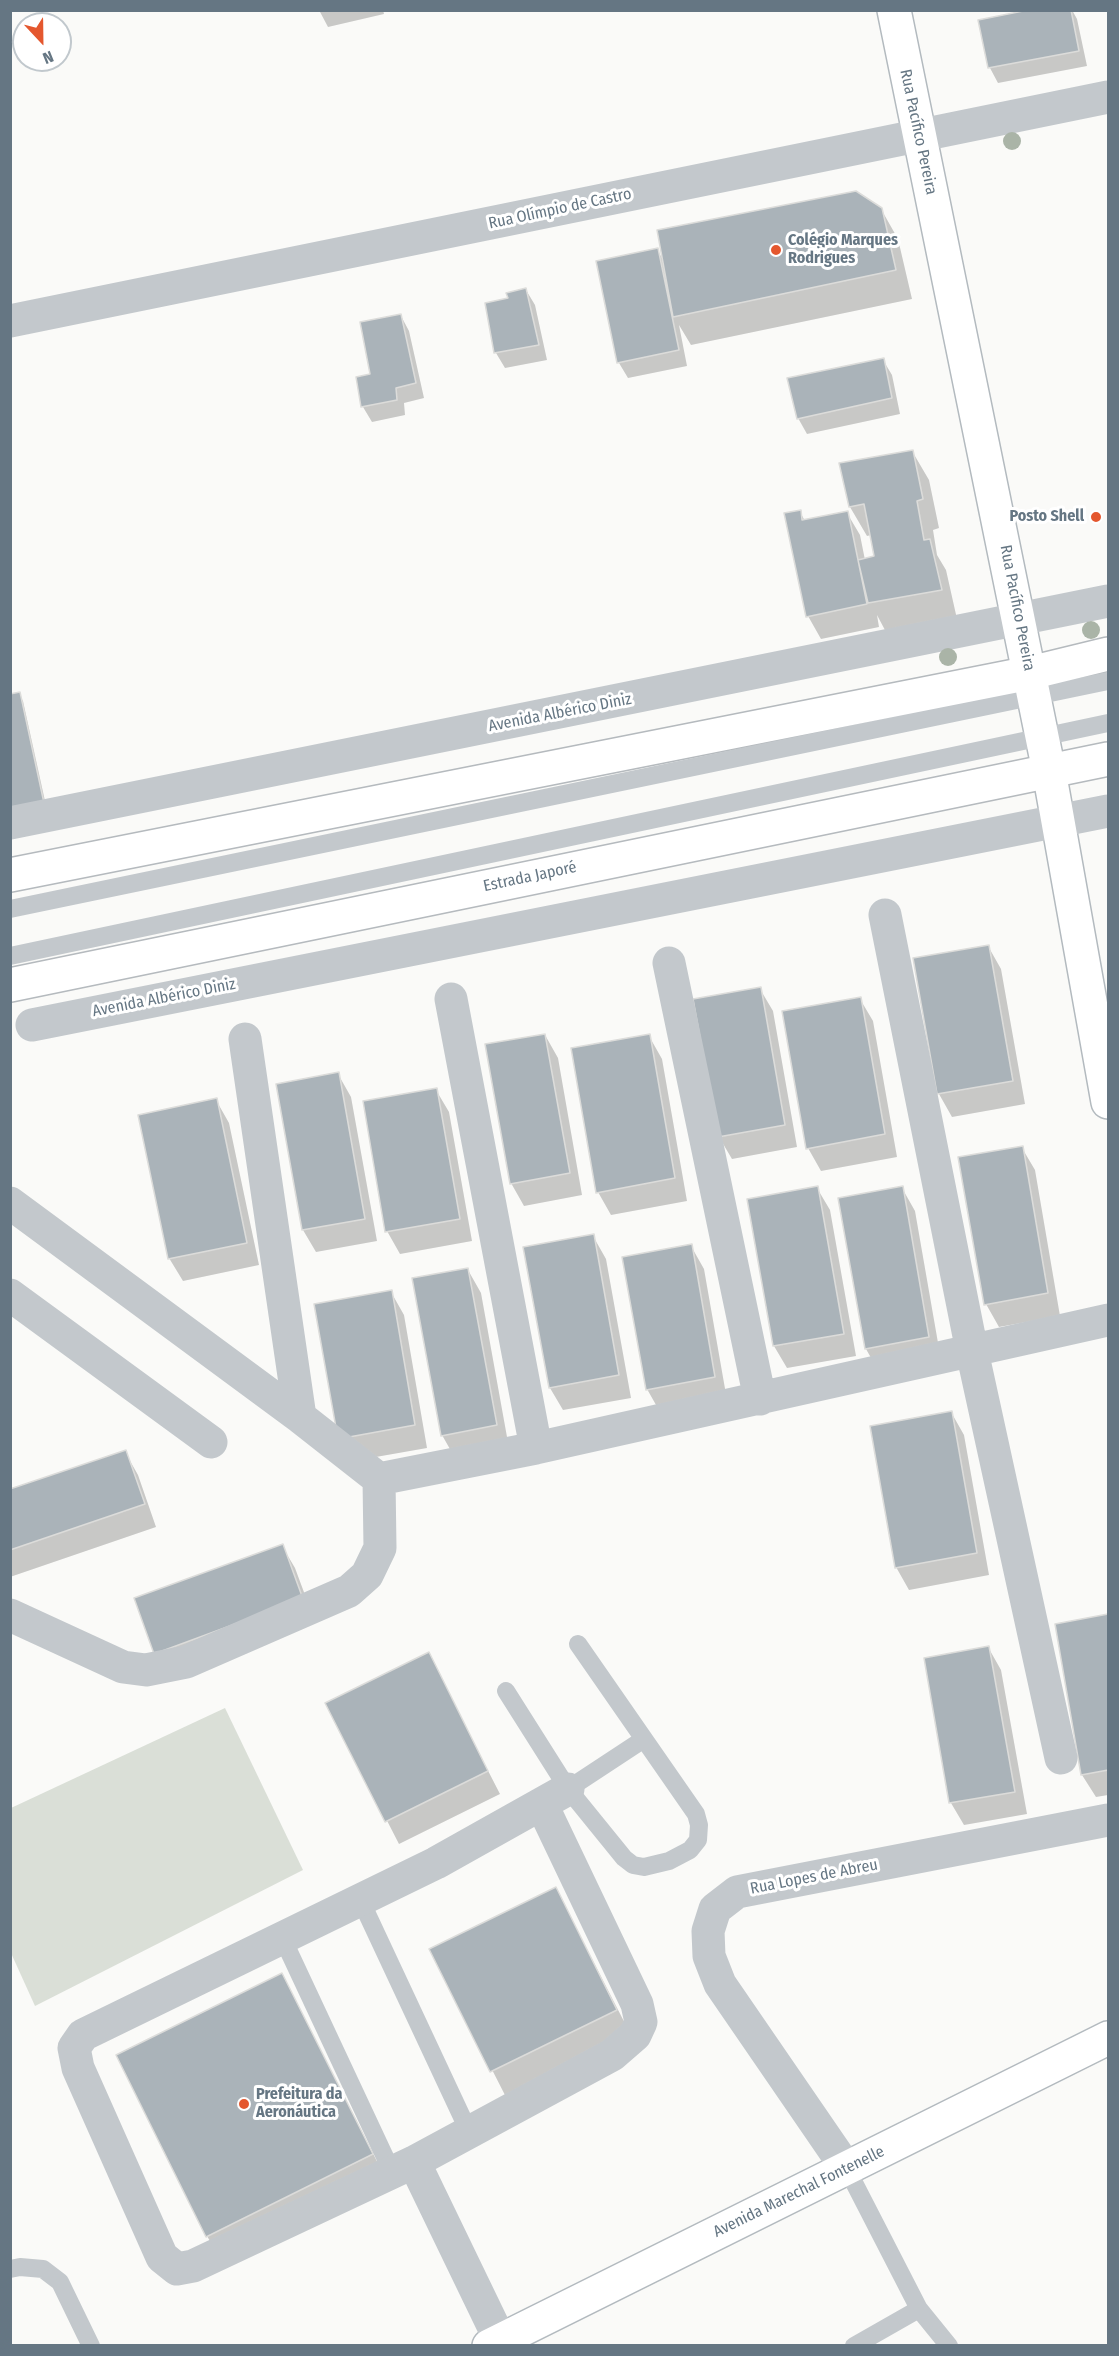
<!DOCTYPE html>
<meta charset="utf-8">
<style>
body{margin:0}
#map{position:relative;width:1119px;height:2356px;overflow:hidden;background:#fafaf8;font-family:"Fira Sans Condensed",sans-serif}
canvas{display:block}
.frame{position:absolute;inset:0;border:12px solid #657683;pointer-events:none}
.north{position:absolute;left:12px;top:12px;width:60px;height:60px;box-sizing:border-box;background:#fff;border:2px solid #c1c8cd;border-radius:50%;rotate:158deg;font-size:16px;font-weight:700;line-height:24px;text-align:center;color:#657683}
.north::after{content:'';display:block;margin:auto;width:21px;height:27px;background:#e4572e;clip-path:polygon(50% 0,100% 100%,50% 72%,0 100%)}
</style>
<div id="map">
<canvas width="1119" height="2356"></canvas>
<div class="frame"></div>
<div class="north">N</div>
</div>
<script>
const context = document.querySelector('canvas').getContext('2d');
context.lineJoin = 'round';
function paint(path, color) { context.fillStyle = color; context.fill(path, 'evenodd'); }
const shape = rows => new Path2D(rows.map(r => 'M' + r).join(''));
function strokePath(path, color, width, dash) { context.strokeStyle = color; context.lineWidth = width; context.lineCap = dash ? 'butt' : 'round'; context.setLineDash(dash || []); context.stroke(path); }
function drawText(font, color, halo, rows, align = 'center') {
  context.font = font + ' "Fira Sans Condensed",sans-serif'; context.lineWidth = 6; context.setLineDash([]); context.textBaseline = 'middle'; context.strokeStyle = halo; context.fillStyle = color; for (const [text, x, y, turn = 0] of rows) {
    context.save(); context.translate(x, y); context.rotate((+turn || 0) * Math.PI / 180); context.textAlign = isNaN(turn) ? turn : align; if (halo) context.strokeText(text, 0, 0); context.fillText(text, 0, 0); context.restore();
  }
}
paint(shape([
 [225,1708,303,1870,35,2006,11,1953,11,1808]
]), '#dadfd7');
paint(shape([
 [383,10,384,14,328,27,319,10],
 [1035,10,1072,10,1077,19,1087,66,998,83,990,68],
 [881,209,898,239,912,299,691,345,679,325,687,366,628,378,619,363,657,250,664,261],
 [526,290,535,305,547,360,505,368,496,353,509,299],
 [401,316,409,331,424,398,404,403,405,415,372,422,363,407,358,378,371,375],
 [883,360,892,375,900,414,807,434,798,418],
 [912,451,929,480,939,528,933,530,937,555,946,570,957,619,886,632,877,615,879,627,821,639,808,616,800,512,805,521,847,513,860,535,865,560,875,557,871,535,867,536,850,507,841,464],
 [19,694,23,701,47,810,10,818],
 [988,946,1001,969,1025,1104,952,1117,939,1094,915,959],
 [760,989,773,1011,797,1147,732,1159,719,1137],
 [860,999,873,1021,897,1157,821,1171,808,1148],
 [545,1035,558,1058,582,1195,524,1206,511,1183],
 [649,1036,662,1059,687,1201,611,1215,598,1192],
 [338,1074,351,1097,377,1241,316,1252,303,1230],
 [436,1090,449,1112,472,1241,400,1254,387,1231],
 [216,1100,229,1123,259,1265,183,1281,169,1258],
 [1022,1148,1035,1170,1060,1316,999,1327,986,1304],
 [817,1188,830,1210,856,1356,787,1368,774,1346],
 [902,1188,915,1211,941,1360,879,1372,866,1349,839,1199],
 [593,1236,606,1259,631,1398,563,1410,550,1388],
 [691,1246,704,1269,727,1400,660,1412,647,1389],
 [468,1270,481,1293,509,1448,455,1458,442,1435],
 [391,1292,404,1315,427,1448,353,1461,339,1438],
 [951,1412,964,1435,989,1575,909,1590,896,1567],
 [125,1452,138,1475,156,1527,10,1577,10,1491],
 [282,1546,295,1568,315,1622,155,1653],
 [1108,1616,1108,1795,1096,1797,1082,1775,1056,1625],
 [988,1647,1001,1670,1027,1814,964,1825,951,1803],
 [428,1654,500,1794,399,1844,327,1704],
 [556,1889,633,2039,508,2101,431,1950],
 [282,1975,388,2183,224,2265,207,2236]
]), '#0003');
const building = shape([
 [1028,10,1071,10,1079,51,988,68,978,20,1028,10],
 [856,191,882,208,896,270,673,317,657,230,856,191],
 [658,248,679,350,617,363,596,261,658,248],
 [526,288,539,345,494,353,485,303,508,298,506,293,526,288],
 [401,314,416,383,396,388,397,400,361,407,356,377,370,374,360,322,401,314],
 [884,358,892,398,797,419,787,378,884,358],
 [913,450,923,499,917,501,924,540,930,539,942,590,868,603,858,560,874,556,864,504,849,507,839,463,913,450],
 [801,510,802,520,848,511,867,604,806,617,784,513,801,510],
 [20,692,44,803,10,810,10,694,20,692],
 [989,945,1013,1081,937,1094,913,958,989,945],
 [761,987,785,1125,718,1137,693,999,761,987],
 [861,997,885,1134,806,1149,782,1011,861,997],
 [545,1034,570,1173,510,1184,485,1044,545,1034],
 [650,1034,675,1178,596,1193,571,1048,650,1034],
 [339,1072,365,1219,302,1230,276,1084,339,1072],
 [437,1088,460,1219,385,1232,363,1101,437,1088],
 [217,1098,247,1243,168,1259,138,1115,217,1098],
 [1023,1146,1048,1293,984,1305,958,1157,1023,1146],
 [818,1186,844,1334,773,1346,747,1199,818,1186],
 [903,1186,929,1337,865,1349,838,1198,903,1186],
 [594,1234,619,1375,549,1388,523,1247,594,1234],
 [692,1244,715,1377,646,1390,622,1257,692,1244],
 [468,1268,497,1425,441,1436,412,1278,468,1268],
 [392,1290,415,1425,338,1439,314,1304,392,1290],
 [952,1411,977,1553,895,1568,870,1426,952,1411],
 [126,1450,145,1504,10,1550,10,1489,126,1450],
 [283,1544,303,1599,154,1654,134,1598,283,1544],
 [1108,1614,1108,1770,1081,1775,1055,1624,1108,1614],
 [989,1646,1015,1792,949,1803,924,1658,989,1646],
 [429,1652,488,1771,385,1822,325,1703,429,1652],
 [556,1887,617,2010,490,2072,429,1949,556,1887],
 [282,1973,373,2154,206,2237,116,2055,282,1973]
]);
paint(building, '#aab3b9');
strokePath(building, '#dcdcda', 1.5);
const secondary = shape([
 [894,10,1049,771,1108,1102],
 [489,2346,1108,2038]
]);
const primary = shape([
 [10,875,1030,673,1108,654],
 [10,985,1108,759]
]);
strokePath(secondary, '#b3babf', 36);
strokePath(primary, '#b5babe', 36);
strokePath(shape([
 [10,909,1108,681],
 [10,956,1108,723],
 [506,1691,568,1789,624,1858,633,1865,644,1867,669,1861,690,1850,698,1840,699,1825,696,1814,578,1644],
 [568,1789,644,1739],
 [361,1901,469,2132],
 [283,1939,392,2172],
 [847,2169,919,2309],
 [10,2269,20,2267,43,2269,60,2282,91,2346],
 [854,2346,919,2309,949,2346]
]), '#c3c8cc', 18);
strokePath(shape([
 [10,321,1108,97],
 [10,823,1108,601],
 [885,915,972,1351,1061,1758],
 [669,963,760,1399],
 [451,999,536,1448],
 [32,1025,1108,811],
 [245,1039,300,1417],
 [10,1203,300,1417,379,1479,536,1448,1108,1320],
 [10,1295,211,1442],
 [10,1615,123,1667,146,1670,186,1662,349,1591,367,1575,380,1548,379,1479],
 [542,1805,637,2004,641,2022,635,2035,612,2055,414,2162,193,2266,177,2269,162,2257,78,2068,74,2048,83,2035,436,1863,568,1789],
 [414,2162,500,2340],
 [847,2169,720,1984,709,1956,708,1931,715,1909,737,1892,1108,1820]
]), '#c3c8cc', 33);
strokePath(secondary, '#fff', 33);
strokePath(primary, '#fff', 33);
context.fillStyle = '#aab4a7';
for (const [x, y] of [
 [1012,141],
 [1091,630],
 [948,657]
]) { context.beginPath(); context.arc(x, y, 9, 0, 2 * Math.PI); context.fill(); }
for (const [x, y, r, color] of [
 [776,250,6,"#e4572e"],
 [1096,517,6,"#e4572e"],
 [244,2104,6,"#e4572e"]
]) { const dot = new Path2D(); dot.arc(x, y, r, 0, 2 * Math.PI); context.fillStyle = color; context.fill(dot); strokePath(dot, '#fff', 2); }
drawText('16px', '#657683', '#fff', [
 ["Rua Pacífico Pereira",918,132,78],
 ["Rua Olímpio de Castro",560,209,-12],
 ["Rua Pacífico Pereira",1017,608,79],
 ["Avenida Albérico Diniz",560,713,-11],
 ["Estrada Japoré",530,877,-12],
 ["Avenida Albérico Diniz",164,998,-11],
 ["Rua Lopes de Abreu",814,1877,-11],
 ["Avenida Marechal Fontenelle",799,2192,-26]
]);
drawText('bold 16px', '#657683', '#fff', [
 ["Colégio Marques",788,241],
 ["Rodrigues",788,259],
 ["Posto Shell",1084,517,"right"],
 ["Prefeitura da",256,2095],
 ["Aeronáutica",256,2113]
], 'left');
</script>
